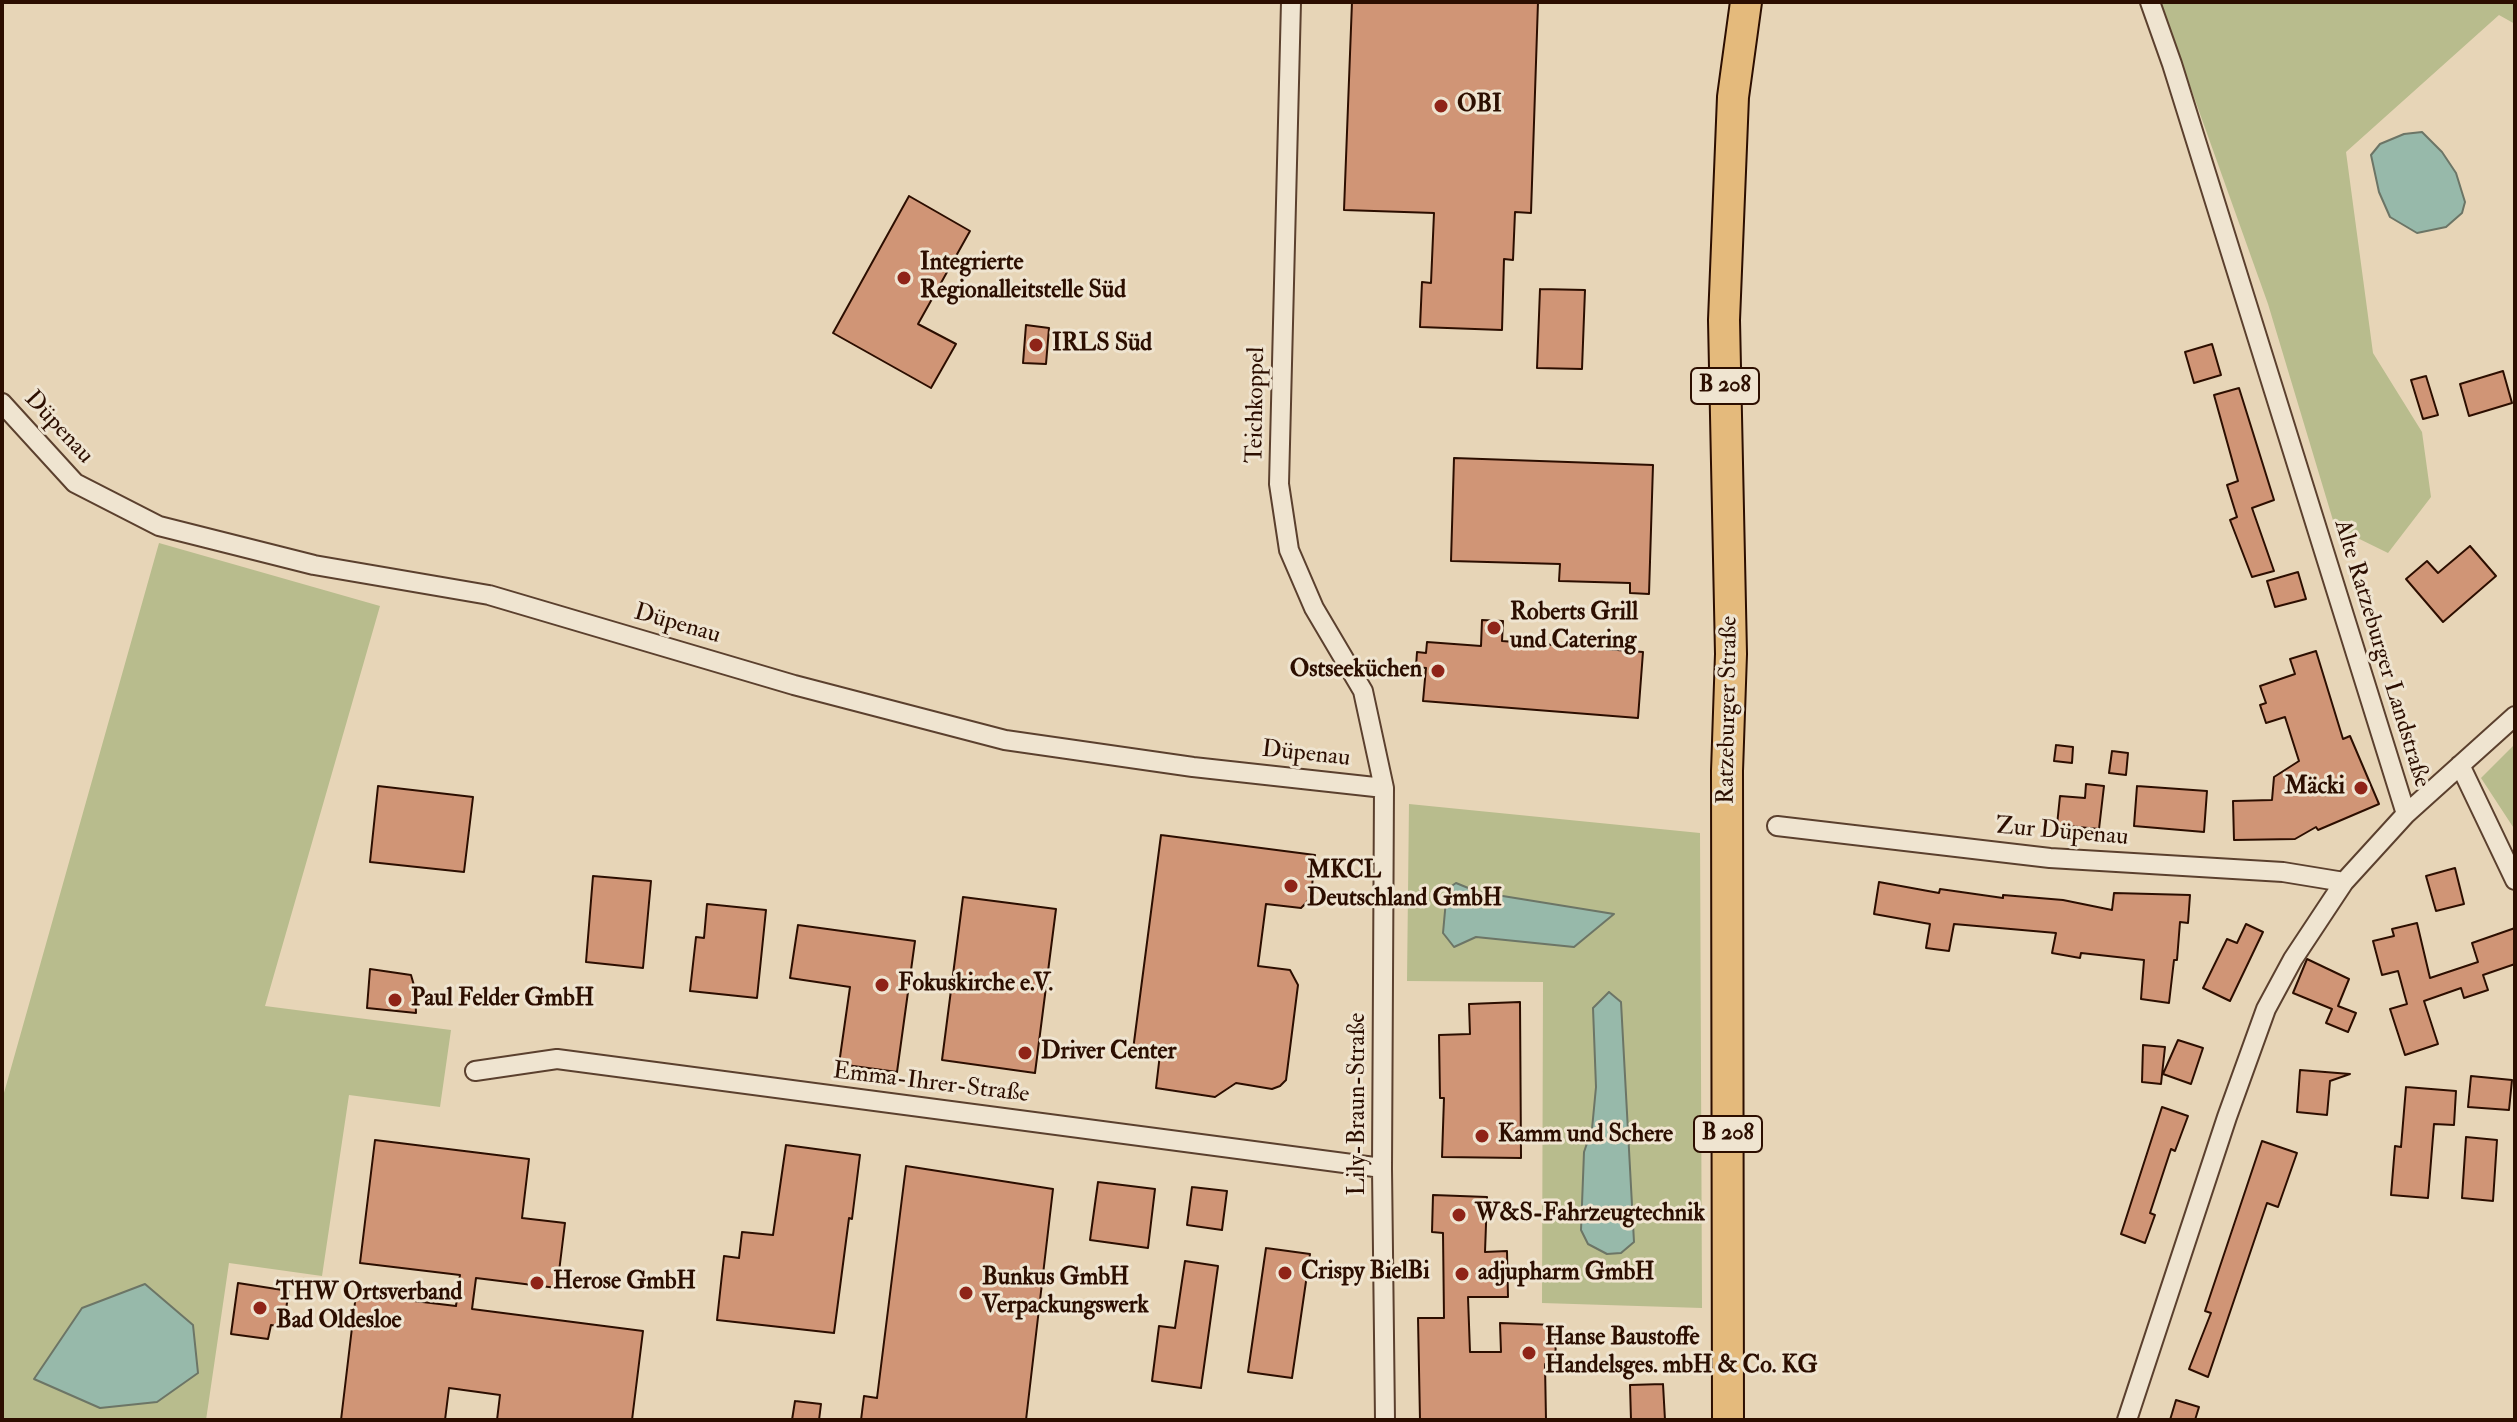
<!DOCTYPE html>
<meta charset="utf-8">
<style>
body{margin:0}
#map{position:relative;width:2517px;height:1422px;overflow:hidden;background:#e7d5b7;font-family:"IM FELL Double Pica",serif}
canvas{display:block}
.frame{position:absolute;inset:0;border:4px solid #2c0e00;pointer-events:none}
</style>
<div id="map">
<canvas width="2517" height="1422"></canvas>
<div class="frame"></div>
</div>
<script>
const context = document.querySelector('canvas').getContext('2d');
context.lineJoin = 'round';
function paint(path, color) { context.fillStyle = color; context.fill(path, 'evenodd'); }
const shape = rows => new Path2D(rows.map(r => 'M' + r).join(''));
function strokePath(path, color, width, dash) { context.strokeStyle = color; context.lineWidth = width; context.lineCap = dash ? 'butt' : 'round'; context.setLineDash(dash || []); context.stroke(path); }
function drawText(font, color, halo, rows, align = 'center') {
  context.font = font + ' "IM FELL Double Pica",serif'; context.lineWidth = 6; context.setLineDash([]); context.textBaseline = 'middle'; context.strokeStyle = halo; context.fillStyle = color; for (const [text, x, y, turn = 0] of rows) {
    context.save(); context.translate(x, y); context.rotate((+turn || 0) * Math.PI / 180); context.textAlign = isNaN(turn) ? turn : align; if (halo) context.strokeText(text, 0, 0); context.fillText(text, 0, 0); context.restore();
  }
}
paint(shape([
 [2160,2,2515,2,2515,24,2499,15,2346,152,2373,353,2422,432,2431,497,2388,553,2335,527,2268,304],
 [159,543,380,606,265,1006,451,1030,440,1107,349,1095,322,1276,229,1263,206,1420,2,1420,2,1100],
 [2515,744,2515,830,2481,778],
 [1409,804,1700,833,1702,1308,1542,1303,1543,982,1407,981],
 [1456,883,1478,892,1613,914,1574,947,1476,937],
 [1610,992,1621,1002,1634,1241,1621,1253,1584,1152,1592,1129,1596,1087,1593,1008]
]), '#b8bc8d');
const water = shape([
 [2422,132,2442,152,2456,173,2465,202,2462,213,2446,227,2417,233,2390,217,2379,192,2371,155,2380,144,2404,134,2422,132],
 [1456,883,1478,892,1614,914,1574,947,1476,937,1454,947,1443,933,1447,889,1456,883],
 [1609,992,1621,1002,1634,1242,1621,1253,1607,1254,1588,1244,1581,1230,1584,1152,1592,1129,1596,1087,1593,1008,1609,992],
 [145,1284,193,1325,198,1373,157,1402,100,1408,34,1379,82,1308,145,1284]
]);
paint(water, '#97b9aa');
strokePath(water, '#6c7566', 2);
const building = shape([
 [1352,2,1538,2,1531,213,1515,212,1513,260,1504,259,1502,330,1420,327,1422,282,1431,283,1434,213,1344,210,1352,2],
 [909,196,970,231,918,324,956,344,931,388,833,333,909,196],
 [1540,289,1585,290,1582,369,1537,368,1540,289],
 [1026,325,1049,328,1046,364,1023,363,1026,325],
 [2212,344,2221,375,2194,383,2185,352,2212,344],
 [2503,371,2512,403,2469,416,2460,384,2503,371],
 [2426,376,2438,415,2423,419,2411,380,2426,376],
 [2239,388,2274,500,2252,508,2274,571,2252,577,2230,520,2237,517,2227,485,2238,481,2214,395,2239,388],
 [1454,458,1653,465,1649,594,1630,593,1630,583,1559,581,1560,564,1451,561,1454,458],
 [2470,546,2496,576,2443,622,2406,579,2427,561,2438,573,2470,546],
 [2298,572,2306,599,2275,607,2267,581,2298,572],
 [1482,620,1503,621,1502,641,1643,652,1638,718,1423,701,1426,668,1416,667,1417,652,1426,653,1427,642,1481,646,1482,620],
 [2316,651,2343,739,2350,736,2379,804,2318,830,2316,827,2295,839,2234,840,2233,801,2272,800,2274,777,2299,761,2285,717,2266,723,2260,705,2266,703,2260,686,2295,674,2290,659,2316,651],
 [2056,745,2073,747,2072,763,2054,761,2056,745],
 [2112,751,2128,753,2126,775,2109,773,2112,751],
 [2086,784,2104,786,2099,829,2057,825,2060,796,2085,798,2086,784],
 [378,786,473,797,464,872,370,862,378,786],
 [2137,786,2207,791,2204,832,2134,826,2137,786],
 [1161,835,1315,855,1311,897,1306,903,1301,908,1266,904,1258,966,1290,970,1298,985,1286,1080,1280,1086,1272,1089,1236,1083,1215,1097,1156,1088,1160,1054,1133,1050,1161,835],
 [2455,868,2464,904,2436,911,2426,876,2455,868],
 [593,876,651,881,643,968,586,962,593,876],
 [1879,882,1939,893,1940,889,2003,898,2003,895,2063,900,2112,910,2114,893,2190,895,2188,923,2180,922,2177,960,2174,960,2169,1003,2141,999,2144,960,2081,953,2080,958,2052,953,2056,933,1954,924,1949,951,1926,948,1930,924,1874,914,1879,882],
 [963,897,1056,909,1035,1073,942,1060,963,897],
 [707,904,766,910,757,998,690,991,696,937,704,938,707,904],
 [2417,923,2430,978,2478,962,2472,943,2515,928,2515,964,2483,975,2488,990,2464,998,2461,988,2424,1001,2438,1044,2405,1055,2390,1009,2407,1004,2398,971,2382,975,2373,941,2394,936,2392,929,2417,923],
 [2246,924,2263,932,2230,1001,2203,988,2227,939,2237,943,2246,924],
 [798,925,915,941,897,1072,839,1064,850,987,790,978,798,925],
 [2307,959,2349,979,2338,1006,2356,1013,2348,1032,2326,1023,2332,1009,2293,993,2307,959],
 [370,969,411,975,415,989,416,1013,367,1008,370,969],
 [1520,1002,1521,1158,1442,1157,1444,1098,1440,1098,1439,1035,1470,1034,1469,1004,1520,1002],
 [2178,1040,2203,1048,2191,1084,2163,1074,2178,1040],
 [2143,1045,2165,1047,2161,1084,2142,1082,2143,1045],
 [2300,1070,2350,1074,2330,1081,2327,1115,2297,1112,2300,1070],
 [2471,1076,2512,1080,2509,1110,2468,1107,2471,1076],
 [2406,1087,2456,1091,2454,1125,2434,1124,2428,1198,2391,1195,2395,1146,2401,1147,2406,1087],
 [2162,1107,2188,1116,2175,1151,2171,1149,2150,1213,2155,1215,2145,1243,2121,1234,2162,1107],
 [2466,1137,2497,1140,2493,1201,2462,1198,2466,1137],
 [375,1140,529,1159,522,1218,565,1223,557,1288,476,1278,472,1309,643,1331,632,1420,497,1420,500,1395,449,1388,445,1420,341,1420,356,1294,456,1306,460,1275,360,1263,375,1140],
 [2262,1141,2297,1153,2278,1207,2267,1203,2208,1377,2189,1369,2211,1313,2205,1311,2262,1141],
 [786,1145,860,1155,852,1219,849,1218,834,1333,717,1320,724,1256,739,1258,742,1232,773,1235,786,1145],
 [906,1166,1053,1189,1026,1420,861,1420,864,1396,877,1398,906,1166],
 [1098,1182,1155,1189,1148,1248,1090,1240,1098,1182],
 [1192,1187,1227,1191,1222,1230,1187,1225,1192,1187],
 [1433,1195,1487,1197,1485,1252,1507,1251,1508,1297,1468,1297,1470,1352,1501,1352,1500,1323,1555,1325,1556,1364,1545,1364,1546,1420,1420,1420,1418,1318,1444,1318,1443,1233,1432,1232,1433,1195],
 [1266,1248,1310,1254,1292,1378,1248,1372,1266,1248],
 [1185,1261,1218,1266,1201,1388,1152,1381,1159,1326,1175,1328,1185,1261],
 [238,1283,289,1291,283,1327,271,1325,268,1339,231,1334,238,1283],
 [1663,1384,1665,1420,1631,1420,1630,1385,1663,1384],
 [2176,1400,2199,1407,2195,1420,2170,1420,2176,1400],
 [795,1401,821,1404,819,1420,792,1420,795,1401]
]);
paint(building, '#d09576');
strokePath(building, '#2c0e00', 2);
const minor = shape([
 [1291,2,1279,484,1289,550,1314,608,1363,691,1384,788,1382,1168,1385,1420],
 [2,403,75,483,159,526,314,565,489,595,794,685,1005,740,1193,767,1384,788],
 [2460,765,2515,880],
 [2406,814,2515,716],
 [1777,826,2050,858,2283,872,2344,882],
 [475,1071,557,1059,1382,1168],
 [2127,1420,2227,1117,2266,1009,2293,959,2344,882,2406,814,2172,64,2150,2]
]);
const primary = shape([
 [1728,1420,1727,771,1731,654,1724,320,1733,97,1746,2]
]);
strokePath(minor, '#5b402e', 22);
strokePath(primary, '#2c0e00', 34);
strokePath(minor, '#efe4d0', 18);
strokePath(primary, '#e4ba7c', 30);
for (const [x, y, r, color] of [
 [1441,106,8,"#8f2418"],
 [904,278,8,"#8f2418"],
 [1036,345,8,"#8f2418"],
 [1494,628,8,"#8f2418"],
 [1438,671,8,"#8f2418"],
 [2361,788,8,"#8f2418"],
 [1291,886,8,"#8f2418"],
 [882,985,8,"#8f2418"],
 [395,1000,8,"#8f2418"],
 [1025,1053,8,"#8f2418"],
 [1482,1136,8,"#8f2418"],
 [1459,1215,8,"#8f2418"],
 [1285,1273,8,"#8f2418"],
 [1462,1274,8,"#8f2418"],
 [537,1283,8,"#8f2418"],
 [966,1293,8,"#8f2418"],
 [260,1308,8,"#8f2418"],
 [1529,1353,8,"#8f2418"]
]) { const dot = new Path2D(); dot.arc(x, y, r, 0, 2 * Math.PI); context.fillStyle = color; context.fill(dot); strokePath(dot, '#efe4d0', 3); }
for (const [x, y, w] of [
 [1725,386,68],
 [1728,1134,68]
]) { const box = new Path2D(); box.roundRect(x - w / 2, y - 18, w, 36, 6); context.fillStyle = '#efe4d0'; context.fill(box); strokePath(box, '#2c0e00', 2); }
drawText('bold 22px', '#2c0e00', null, [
 ["B 208",1725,386],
 ["B 208",1728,1134]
]);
drawText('bold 24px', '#2c0e00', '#efe4d0', [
 ["OBI",1457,106],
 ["Integrierte",920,264],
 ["Regionalleitstelle Süd",920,292],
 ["IRLS Süd",1052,345],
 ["Roberts Grill",1510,614],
 ["und Catering",1510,642],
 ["Ostseeküchen",1422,671,"right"],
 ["Mäcki",2345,788,"right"],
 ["MKCL",1307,872],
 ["Deutschland GmbH",1307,900],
 ["Fokuskirche e.V.",898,985],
 ["Paul Felder GmbH",411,1000],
 ["Driver Center",1041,1053],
 ["Kamm und Schere",1498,1136],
 ["W&S-Fahrzeugtechnik",1475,1215],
 ["Crispy BielBi",1301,1273],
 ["adjupharm GmbH",1478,1274],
 ["Bunkus GmbH",982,1279],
 ["Verpackungswerk",982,1307],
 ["Herose GmbH",553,1283],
 ["THW Ortsverband",276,1294],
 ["Bad Oldesloe",276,1322],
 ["Hanse Baustoffe",1545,1339],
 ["Handelsges. mbH & Co. KG",1545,1367]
], 'left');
drawText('24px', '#2c0e00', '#efe4d0', [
 ["Teichkoppel",1257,405,-89],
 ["Düpenau",58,428,47],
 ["Düpenau",677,625,16],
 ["Alte Ratzeburger Landstraße",2381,654,73],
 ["Ratzeburger Straße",1729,710,-89],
 ["Düpenau",1306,755,6],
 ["Zur Düpenau",2062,833,5],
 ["Emma-Ihrer-Straße",931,1084,7],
 ["Lily-Braun-Straße",1359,1104,-90]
]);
</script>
